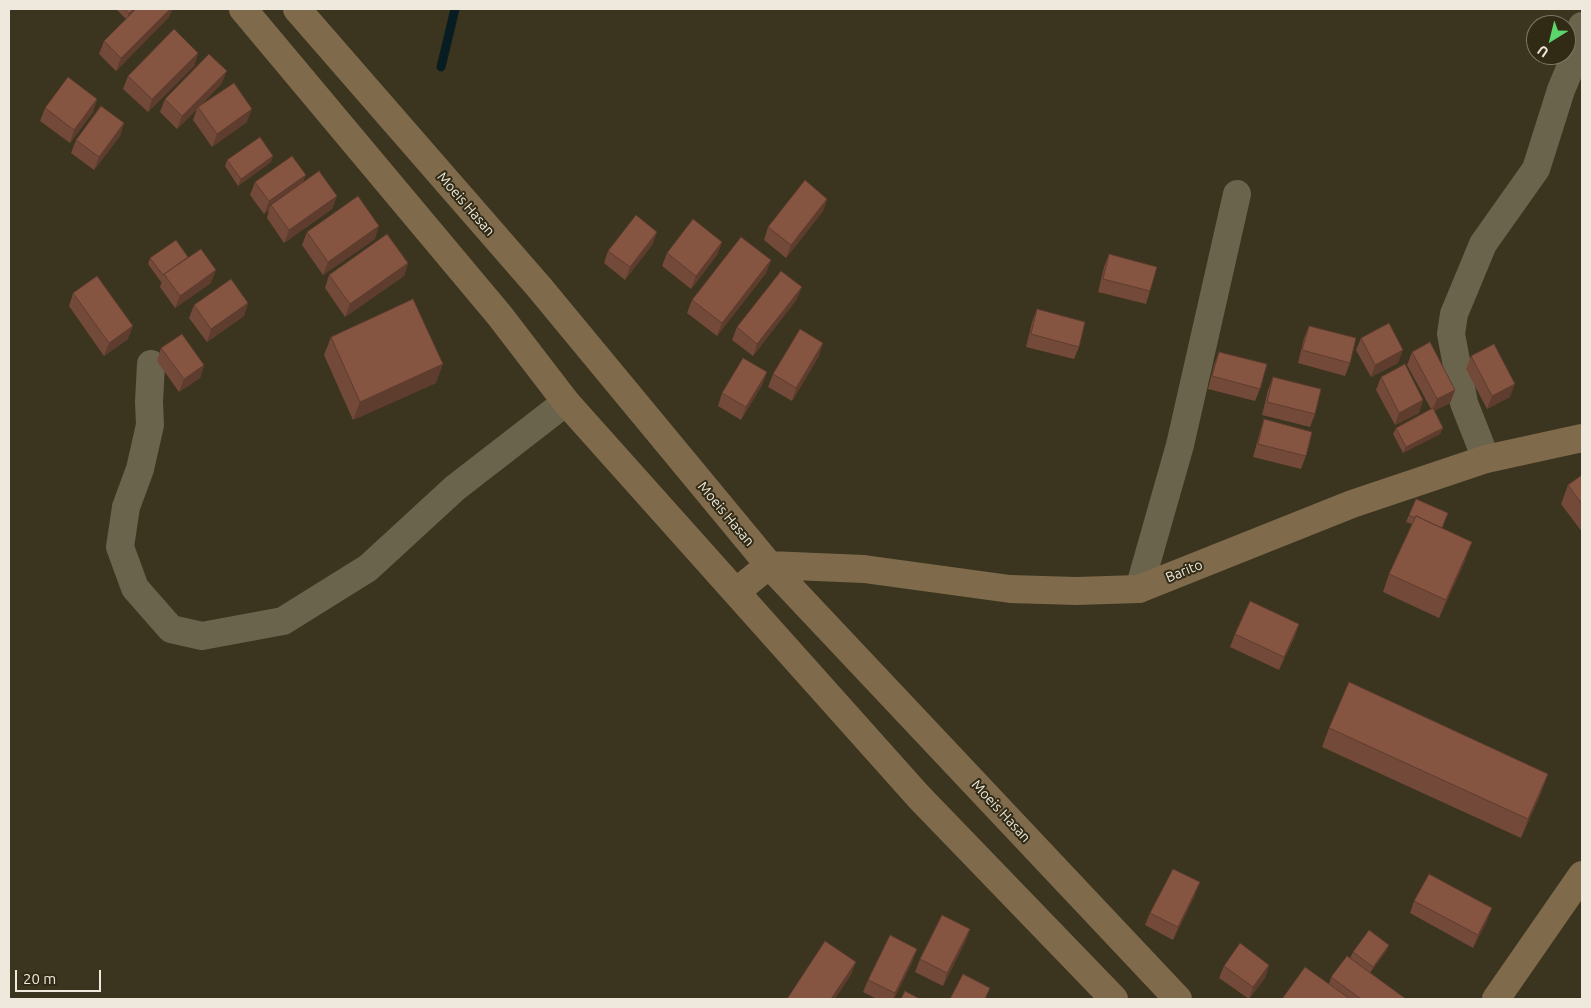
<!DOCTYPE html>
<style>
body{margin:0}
#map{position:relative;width:1591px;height:1008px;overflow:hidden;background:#3b341f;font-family:Ubuntu,sans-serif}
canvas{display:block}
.frame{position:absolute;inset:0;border:10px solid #eee9dc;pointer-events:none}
.north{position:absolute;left:1526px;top:15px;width:50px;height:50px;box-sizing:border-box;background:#312a15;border:1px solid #7d7665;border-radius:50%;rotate:216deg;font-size:14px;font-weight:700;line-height:20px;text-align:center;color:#eee9dc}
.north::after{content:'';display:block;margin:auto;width:18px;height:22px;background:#5cd56d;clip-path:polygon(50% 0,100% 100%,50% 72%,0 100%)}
.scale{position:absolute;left:15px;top:970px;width:86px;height:22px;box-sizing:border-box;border:2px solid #eee9dc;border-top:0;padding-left:6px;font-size:15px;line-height:18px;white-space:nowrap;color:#eee9dc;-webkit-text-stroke:4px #312a15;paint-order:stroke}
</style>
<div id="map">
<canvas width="1591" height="1008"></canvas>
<div class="frame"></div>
<div class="north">U</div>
<div class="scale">20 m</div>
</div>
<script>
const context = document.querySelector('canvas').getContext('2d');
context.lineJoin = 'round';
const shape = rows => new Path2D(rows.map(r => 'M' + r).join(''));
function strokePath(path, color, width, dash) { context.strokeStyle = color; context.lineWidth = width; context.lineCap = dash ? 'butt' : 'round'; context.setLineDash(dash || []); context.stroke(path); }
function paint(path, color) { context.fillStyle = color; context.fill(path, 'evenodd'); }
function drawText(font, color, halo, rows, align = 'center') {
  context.font = font + ' Ubuntu,sans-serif'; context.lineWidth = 4; context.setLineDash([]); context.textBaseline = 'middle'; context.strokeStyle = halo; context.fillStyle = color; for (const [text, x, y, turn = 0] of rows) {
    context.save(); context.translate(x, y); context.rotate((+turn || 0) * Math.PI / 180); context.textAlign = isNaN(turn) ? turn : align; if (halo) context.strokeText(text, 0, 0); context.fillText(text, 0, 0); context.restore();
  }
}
strokePath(shape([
 [441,67,455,9]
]), '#071d21', 9);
strokePath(shape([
 [151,364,149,402,150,425,140,469,126,507,120,547,135,588,171,629,202,636,283,621,368,568,455,488,566,402],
 [1486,459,1464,403,1451,334,1454,314,1483,244,1536,169,1561,90,1576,54,1582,26],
 [1139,589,1180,445,1237,194]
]), '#6b644d', 28);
strokePath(shape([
 [243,9,500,316,566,402,919,797,1114,999],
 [297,9,539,287,769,565,1178,999],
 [736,592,769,565,864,569,1010,589,1076,591,1139,589,1352,504,1486,459,1582,438],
 [1496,999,1582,875]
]), '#7f6a4c', 28);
paint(shape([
 [116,9,172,9,169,17,116,71,99,54,104,41,126,19],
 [198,53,194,66,148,112,123,89,128,76],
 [222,83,200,106,247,122,212,147,193,120,197,109,177,129,160,112,165,99],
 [97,99,93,112,70,143,40,121,45,108],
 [124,123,120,136,94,170,71,153,76,140],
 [227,160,271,162,238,186,225,166],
 [255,182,303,183,337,196,332,209,284,243,267,218,269,210,264,214,250,195],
 [827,199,823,211,786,258,764,240,768,227],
 [307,232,375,239,323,275,302,245],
 [657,232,652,245,625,280,604,263,608,251],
 [722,242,717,255,691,289,662,266,667,253],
 [1109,254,1150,291,1146,304,1098,292,1104,267],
 [188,257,211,283,175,308,160,287,162,281,161,282,148,264,150,258],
 [771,260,766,273,717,336,687,313,692,300],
 [408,263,404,276,345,317,325,288,329,275],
 [73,293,128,339,104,356,69,306],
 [797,299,753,356,732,340,737,327],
 [248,303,244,316,207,342,189,318,194,305],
 [1037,309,1079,347,1074,359,1026,347,1032,322],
 [1309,326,1350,363,1345,376,1298,363,1304,338],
 [331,337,436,383,353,420,324,355],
 [1361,338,1398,363,1371,377,1356,350],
 [161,348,204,365,200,378,179,392,157,361],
 [1219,352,1260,389,1255,401,1208,389,1214,365],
 [1412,352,1455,390,1450,403,1434,411,1443,428,1440,434,1403,453,1393,434,1396,428,1431,409,1407,365],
 [819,356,792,401,768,387,773,374],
 [1471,356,1510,397,1487,409,1466,369],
 [767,372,762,385,741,420,718,406,722,393],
 [1273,377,1315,414,1310,427,1262,415,1268,390],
 [1381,377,1423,400,1419,413,1395,425,1376,390],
 [1264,419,1306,456,1301,469,1253,457,1260,432],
 [1582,475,1582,532,1561,504,1568,485],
 [1409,515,1442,528,1465,561,1439,618,1383,592,1389,574,1412,524,1406,522],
 [1299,624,1295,636,1279,670,1230,647,1235,634],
 [1329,728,1548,774,1541,793,1521,838,1322,747],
 [1195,895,1173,940,1145,925,1150,913],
 [1414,901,1487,921,1473,948,1410,913],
 [970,929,965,942,943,986,915,972,920,959],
 [1389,945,1386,951,1370,973,1406,999,1282,999,1329,984,1331,977,1350,958,1353,952],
 [917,949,912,962,894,999,877,999,863,992,868,980],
 [1269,965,1265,978,1249,999,1219,978,1224,966]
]), '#734939');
paint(shape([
 [134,9,138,9,127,20,129,13],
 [170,9,172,9,169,17,116,71,121,58],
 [198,53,194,66,148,112,152,99],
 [227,71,222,83,177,129,182,116],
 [97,99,93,112,70,143,74,130],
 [252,109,247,122,212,147,217,134],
 [124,123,120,136,94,170,99,157],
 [273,156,271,162,238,186,241,179],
 [306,175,301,188,271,205,269,210,264,214,269,201],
 [337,196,332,209,284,243,289,230],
 [827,199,823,211,786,258,791,245],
 [379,226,375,239,323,275,328,262],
 [657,232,652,245,625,280,630,267],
 [722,242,717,255,691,289,696,276],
 [771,260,766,273,717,336,722,323],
 [408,263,404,276,345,317,350,304],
 [216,270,211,283,175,308,180,296],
 [802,287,797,299,753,356,757,344],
 [248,303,244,316,207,342,211,329],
 [133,326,128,339,104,356,109,343],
 [823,343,819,356,792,401,796,388],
 [1403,350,1398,363,1371,377,1375,365],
 [443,364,436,383,353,420,360,402],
 [204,365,200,378,179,392,184,379],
 [767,372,762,385,741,420,746,407],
 [1515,384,1510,397,1487,409,1492,396],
 [1455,390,1450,403,1432,412,1437,399],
 [1423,400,1419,413,1395,425,1399,413],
 [1443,428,1440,434,1403,453,1406,447],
 [1472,542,1465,561,1439,618,1446,600],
 [1299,624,1295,636,1279,670,1284,657],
 [1548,774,1541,793,1521,838,1528,819],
 [1200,882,1195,895,1173,940,1178,927],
 [1492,908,1487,921,1473,948,1478,935],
 [970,929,965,942,943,986,947,973],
 [1389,945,1386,951,1370,973,1373,967],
 [917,949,912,962,894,999,893,999,895,993],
 [856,962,851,975,835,999,831,999],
 [1269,965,1265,978,1249,999,1253,987]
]), '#5e3c2e');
const building = shape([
 [125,9,134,9,129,13,125,9],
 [136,9,170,9,121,58,104,41,136,9],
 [174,29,198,53,152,99,128,76,174,29],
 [209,54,227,71,182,116,165,99,209,54],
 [68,77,97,99,74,130,45,108,68,77],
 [234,83,252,109,217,134,198,107,234,83],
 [101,106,124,123,99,157,76,140,101,106],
 [260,137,273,156,241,179,227,160,260,137],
 [292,156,306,175,269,201,255,182,292,156],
 [319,171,337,196,289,230,271,205,319,171],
 [805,180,827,199,791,245,768,227,805,180],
 [358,196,379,226,328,262,307,232,358,196],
 [636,215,657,232,630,267,608,251,636,215],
 [693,219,722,242,696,276,667,253,693,219],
 [387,234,408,263,350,304,329,275,387,234],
 [741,237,771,260,722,323,692,300,741,237],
 [176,240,188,257,163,275,150,258,176,240],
 [201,249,216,270,180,296,164,274,201,249],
 [1109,254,1157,267,1150,291,1103,279,1109,254],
 [781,271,802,287,757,344,737,327,781,271],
 [97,276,133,326,109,343,73,293,97,276],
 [231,279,248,303,211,329,194,305,231,279],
 [413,299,443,364,360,402,331,337,413,299],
 [1037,309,1085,322,1079,347,1031,334,1037,309],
 [1389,323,1403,350,1375,365,1361,338,1389,323],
 [1309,326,1356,338,1350,363,1302,350,1309,326],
 [800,329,823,343,796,388,773,374,800,329],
 [182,334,204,365,184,379,161,348,182,334],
 [1430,342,1455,390,1437,399,1412,352,1430,342],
 [1494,344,1515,384,1492,396,1471,356,1494,344],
 [1219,352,1267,364,1260,389,1212,376,1219,352],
 [743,358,767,372,746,407,722,393,743,358],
 [1405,364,1423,400,1399,413,1381,377,1405,364],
 [1273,377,1321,389,1315,414,1267,402,1273,377],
 [1433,408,1443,428,1406,447,1396,428,1433,408],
 [1264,419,1312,432,1306,456,1258,444,1264,419],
 [1582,475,1582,504,1568,485,1582,475],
 [1416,499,1448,513,1442,528,1416,516,1415,518,1409,515,1416,499],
 [1416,516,1472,542,1446,600,1389,574,1416,516],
 [1250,601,1299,624,1284,657,1235,634,1250,601],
 [1349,682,1548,774,1528,819,1329,728,1349,682],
 [1173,869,1200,882,1178,927,1150,913,1173,869],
 [1429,874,1492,908,1478,935,1414,901,1429,874],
 [942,915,970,929,947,973,920,959,942,915],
 [1369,930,1389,945,1373,967,1353,952,1369,930],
 [890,935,917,949,895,993,868,980,890,935],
 [825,941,856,962,831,999,787,999,825,941],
 [1240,943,1269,965,1253,987,1224,966,1240,943],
 [1347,956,1406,999,1361,999,1331,977,1347,956],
 [1305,967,1350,999,1282,999,1305,967],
 [963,974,990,988,985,999,950,999,963,974],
 [905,991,920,999,901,999,905,991]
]);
paint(building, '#865542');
strokePath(building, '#5e3c2e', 1);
drawText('14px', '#eee9dc', '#312a15', [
 ["Moeis Hasan",466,204,49],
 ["Moeis Hasan",726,514,50],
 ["Barito",1184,571,-22],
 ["Moeis Hasan",1001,811,47]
]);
</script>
